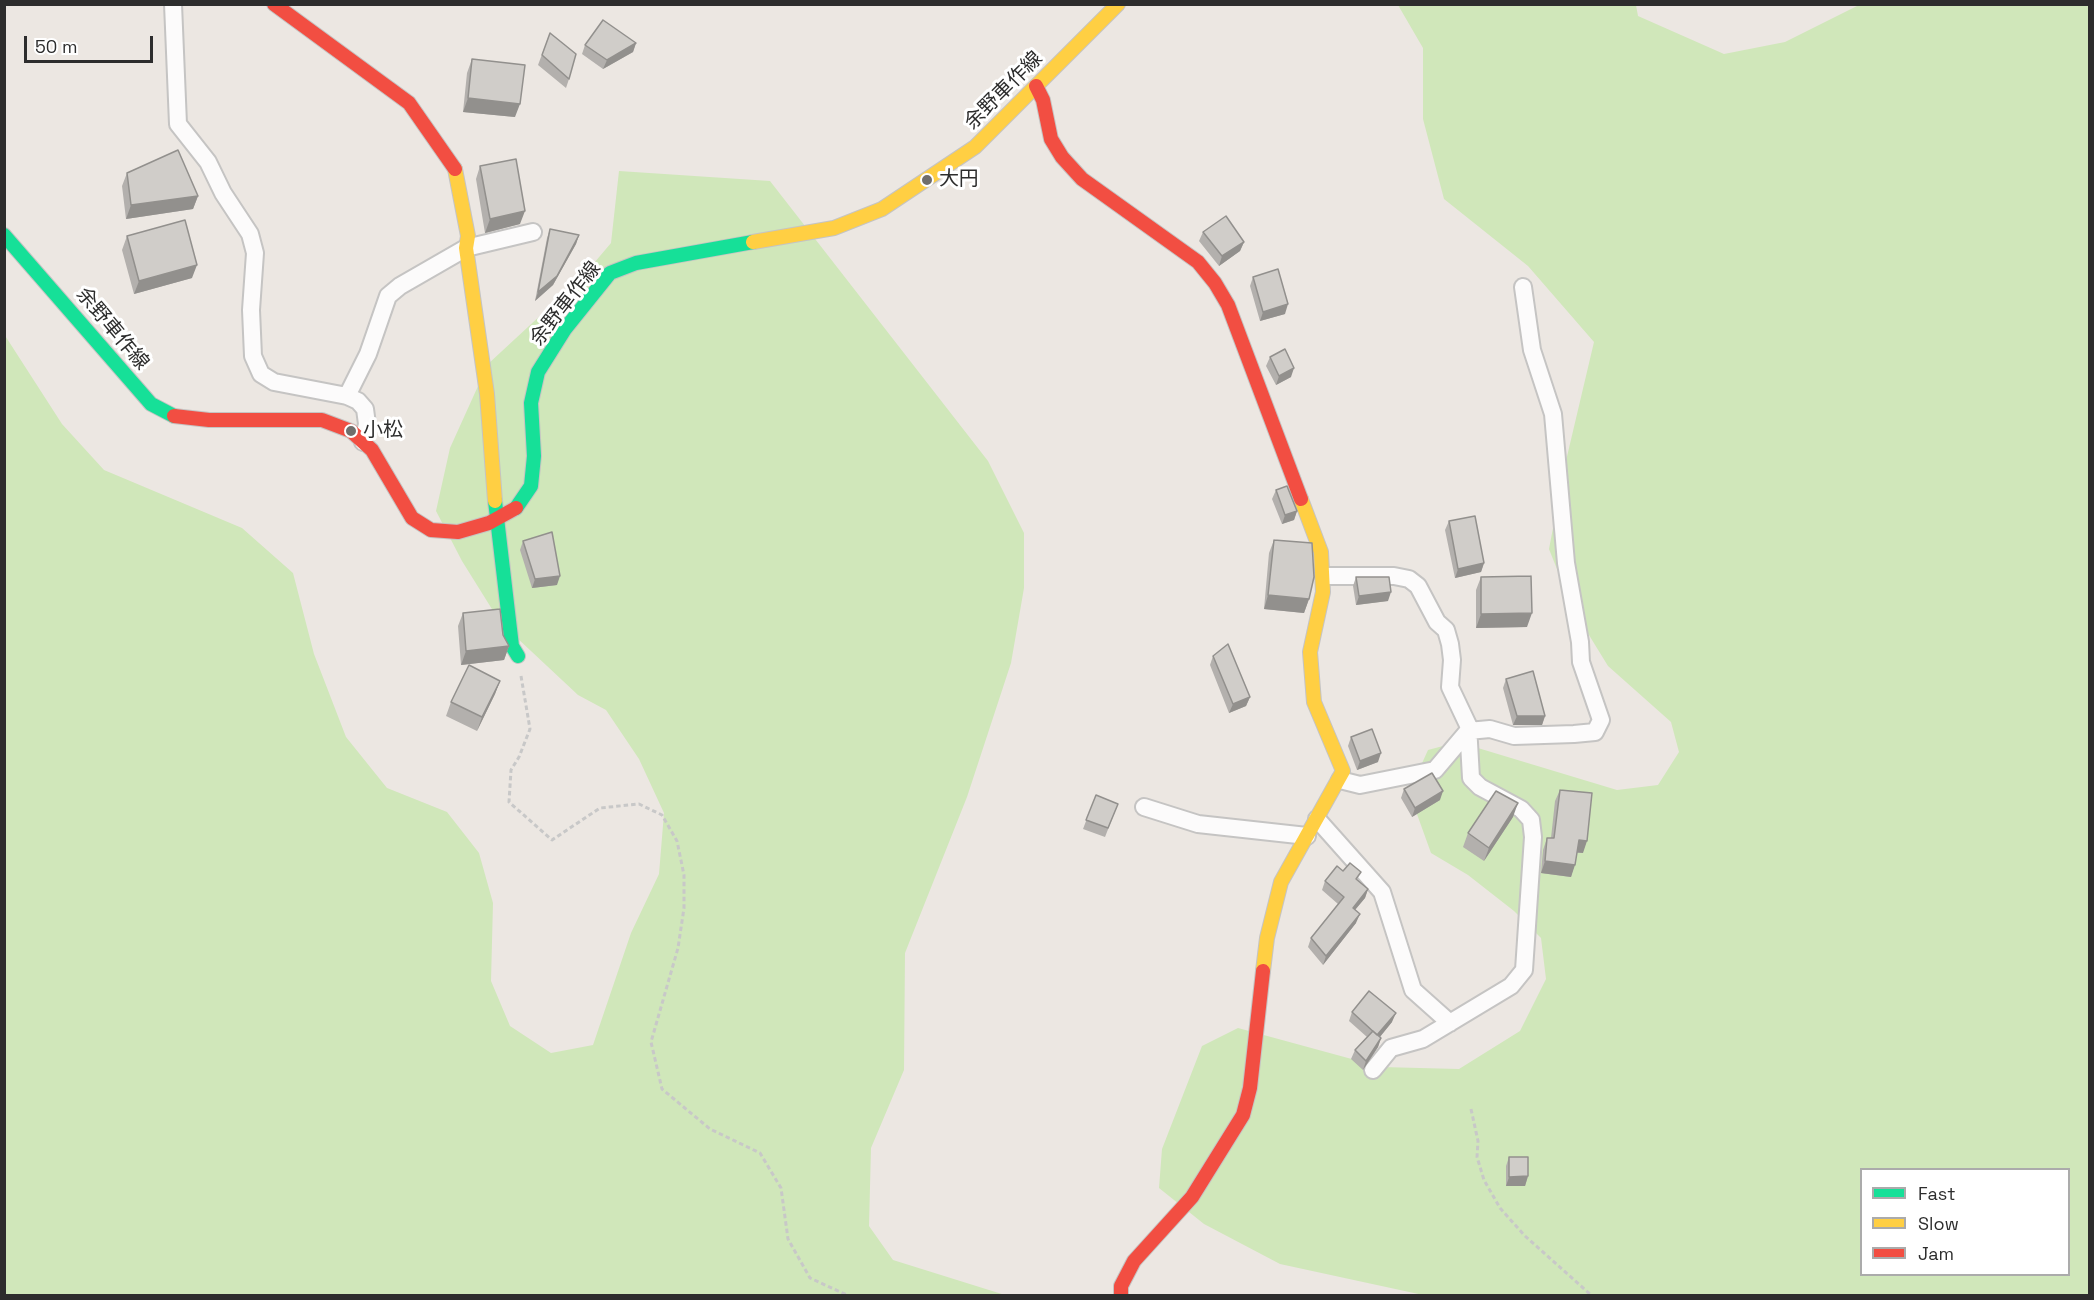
<!DOCTYPE html>
<meta charset="utf-8">
<style>
body{margin:0}
#map{position:relative;width:2094px;height:1300px;overflow:hidden;background:#ece7e2;font-family:"Space Grotesk",sans-serif}
canvas{display:block}
.frame{position:absolute;inset:0;border:6px solid #2d2d2d;pointer-events:none}
.legend{position:absolute;left:1860px;top:1168px;width:210px;height:108px;box-sizing:border-box;background:#fff;border:2px solid #ababab;margin:0;padding:8px 10px;list-style:none;font-size:18px;color:#2d2d2d}
.legend li{display:flex;align-items:center;gap:12px;height:30px}
.legend b{width:30px;border:2px solid #ababab}
.scale{position:absolute;left:24px;top:36px;width:129px;height:27px;box-sizing:border-box;border:3px solid #2d2d2d;border-top:0;padding-left:8px;font-size:18px;line-height:21px;white-space:nowrap;color:#2d2d2d;-webkit-text-stroke:4px #fff;paint-order:stroke}
</style>
<div id="map">
<canvas width="2094" height="1300"></canvas>
<div class="frame"></div>
<ul class="legend">
<li><b style="height:8px;background:#16e098"></b>Fast</li>
<li><b style="height:8px;background:#ffcf43"></b>Slow</li>
<li><b style="height:8px;background:#f24e42"></b>Jam</li>
</ul>
<div class="scale">50 m</div>
</div>
<script>
const context = document.querySelector('canvas').getContext('2d');
context.lineJoin = 'round';
function paint(path, color) { context.fillStyle = color; context.fill(path, 'evenodd'); }
const shape = rows => new Path2D(rows.map(r => 'M' + r).join(''));
function strokePath(path, color, width, dash) { context.strokeStyle = color; context.lineWidth = width; context.lineCap = dash ? 'butt' : 'round'; context.setLineDash(dash || []); context.stroke(path); }
function drawText(font, color, halo, rows, align = 'center') {
  context.font = font + ' "Space Grotesk","Noto Sans JP",sans-serif'; context.lineWidth = 6; context.setLineDash([]); context.textBaseline = 'middle'; context.strokeStyle = halo; context.fillStyle = color; for (const [text, x, y, turn = 0] of rows) {
    context.save(); context.translate(x, y); context.rotate((+turn || 0) * Math.PI / 180); context.textAlign = isNaN(turn) ? turn : align; if (halo) context.strokeText(text, 0, 0); context.fillText(text, 0, 0); context.restore();
  }
}
paint(shape([
 [1398,5,1636,5,1638,16,1724,54,1785,42,1859,5,2089,5,2089,1295,1423,1295,1280,1264,1204,1224,1159,1188,1162,1149,1202,1046,1238,1028,1381,1067,1459,1069,1520,1031,1546,979,1541,938,1514,911,1468,875,1431,853,1409,792,1428,750,1458,742,1617,790,1658,785,1679,752,1671,722,1608,666,1573,609,1549,549,1565,465,1594,342,1528,266,1444,199,1423,119,1423,48],
 [1862,1170,2068,1170,2068,1274,1862,1274],
 [619,171,770,181,988,461,1024,533,1024,588,1011,663,967,797,905,953,904,1070,871,1148,869,1226,893,1260,1005,1295,5,1295,4,334,62,424,104,470,242,528,293,573,314,654,346,737,387,788,447,812,479,853,493,903,491,981,510,1026,551,1053,593,1045,631,933,659,874,664,813,639,759,606,710,578,695,500,622,462,561,436,511,450,448,488,364,583,276,611,243]
]), '#d0e7ba');
const street = shape([
 [173,4,178,124,208,162,223,193,250,234,255,253,251,310,253,356,261,374,274,382,347,396,358,401,365,409,367,424,363,442],
 [347,396,368,354,388,296,400,286,466,248,533,232],
 [1324,576,1394,576,1409,579,1418,586,1437,622,1446,630,1450,644,1452,660,1450,687,1468,725,1471,778,1480,787,1521,809,1531,820,1533,837,1524,970,1511,986,1423,1039,1391,1048,1373,1070],
 [1340,780,1360,785,1435,770,1468,731,1490,729,1514,736,1574,734,1595,732,1601,720,1581,662,1580,642,1566,563,1553,414,1532,350,1523,287],
 [1144,807,1198,824,1307,836],
 [1317,819,1382,892,1413,990,1450,1023]
]);
const fast = shape([
 [4,235,151,404,174,416],
 [495,501,512,646,518,656],
 [516,508,531,486,534,456,531,403,538,372,565,329,610,273,636,263,753,242]
]);
const slow = shape([
 [455,169,468,236,466,248,487,394,495,501],
 [753,242,834,228,882,209,975,147,1118,4],
 [1263,971,1267,938,1281,882,1343,771,1314,702,1310,652,1323,592,1321,552,1301,499]
]);
const jam = shape([
 [274,4,409,103,455,169],
 [1036,86,1043,100,1051,139,1062,157,1082,179,1198,262,1215,283,1228,305,1301,499],
 [174,416,209,420,322,420,351,431,372,450,412,518,431,530,458,532,489,523,516,508],
 [1121,1296,1121,1286,1134,1261,1192,1197,1243,1115,1250,1088,1263,971]
]);
strokePath(street, '#c5c4c3', 20);
strokePath(fast, '#c5c4c3', 16);
strokePath(slow, '#c5c4c3', 16);
strokePath(jam, '#c5c4c3', 16);
strokePath(shape([
 [521,676,530,729,519,757,511,770,509,802,552,840,600,808,639,804,662,815,677,841,684,875,684,908,678,948,651,1042,662,1089,710,1129,760,1153,781,1188,788,1239,810,1278,849,1296],
 [1471,1109,1478,1141,1477,1157,1484,1180,1500,1208,1525,1236,1592,1296]
]), '#c8c8c8', 3, [4.5, 3]);
strokePath(street, '#fcfbfb', 16);
strokePath(fast, '#16e098', 14);
strokePath(slow, '#ffcf43', 14);
strokePath(jam, '#f24e42', 14);
paint(shape([
 [550,33,569,79,566,88,538,65],
 [636,43,633,52,603,69,582,54,585,45],
 [472,59,515,117,463,112,467,73],
 [480,166,520,224,485,233,476,179],
 [127,173,198,196,193,209,126,219,122,186],
 [550,229,579,235,576,244,553,285,535,301,547,238],
 [1203,232,1244,242,1240,251,1219,266,1199,241],
 [127,236,192,278,134,294,122,250],
 [1253,277,1285,314,1260,321,1250,286],
 [1270,357,1291,377,1276,385,1266,366],
 [1276,490,1297,511,1294,520,1282,524,1272,499],
 [1449,521,1484,563,1481,572,1455,578,1445,530],
 [1274,540,1309,599,1304,613,1264,609,1269,553],
 [523,541,557,585,532,588,520,550],
 [1356,577,1388,601,1356,605,1353,586],
 [1481,577,1527,627,1476,628,1476,590],
 [463,613,503,635,509,646,504,660,461,665,458,626],
 [1213,656,1250,697,1246,706,1229,713,1210,665],
 [1506,679,1545,716,1542,725,1513,725,1503,688],
 [500,681,495,694,477,731,446,716,451,702],
 [1351,737,1378,762,1357,770,1348,746],
 [1404,789,1440,800,1412,817,1401,798],
 [1560,790,1583,853,1577,853,1571,877,1541,873,1543,850,1547,838,1551,838,1555,801],
 [1096,795,1118,804,1105,837,1083,829],
 [1513,817,1484,861,1463,847,1468,833],
 [1343,871,1358,880,1368,889,1365,898,1355,910,1356,923,1323,965,1308,947,1311,938,1338,904,1322,890,1325,881],
 [1352,1012,1392,1022,1380,1037,1381,1038,1378,1047,1363,1070,1351,1059,1355,1050,1367,1037,1349,1021],
 [1509,1157,1528,1176,1525,1186,1506,1186,1506,1166]
]), '#b3b0ad');
paint(shape([
 [636,43,633,52,603,69,607,60],
 [468,98,520,104,515,117,463,112],
 [198,196,193,209,126,219,131,205],
 [525,211,520,224,485,233,490,219],
 [579,235,576,244,553,285,535,301,538,292],
 [1244,242,1240,251,1219,266,1222,256],
 [197,265,192,278,134,294,139,281],
 [1288,304,1285,314,1260,321,1263,312],
 [1294,368,1291,377,1276,385,1279,376],
 [1297,511,1294,520,1282,524,1285,515],
 [1484,563,1481,572,1455,578,1458,569],
 [560,576,557,585,532,588,535,579],
 [1391,592,1388,601,1356,605,1359,596],
 [1268,595,1309,599,1304,613,1264,609],
 [1532,613,1527,627,1476,628,1481,614],
 [509,646,504,660,461,665,466,651],
 [500,681,495,694,477,731,482,717],
 [1250,697,1246,706,1229,713,1233,704],
 [1517,716,1545,716,1542,725,1513,725],
 [1381,753,1378,762,1357,770,1360,761],
 [1443,791,1440,800,1412,817,1415,808],
 [1518,803,1513,817,1484,861,1489,848],
 [1579,840,1587,841,1583,853,1575,852],
 [1545,861,1575,865,1571,877,1541,873],
 [1368,889,1365,898,1349,917,1353,908],
 [1360,914,1356,923,1323,965,1326,956],
 [1396,1013,1392,1022,1374,1044,1377,1035],
 [1381,1038,1378,1047,1363,1070,1366,1061],
 [1528,1176,1525,1186,1506,1186,1509,1177]
]), '#92908d');
const building = shape([
 [603,20,636,43,607,60,585,45,603,20],
 [550,33,576,54,569,79,542,55,550,33],
 [472,59,525,65,520,104,468,98,472,59],
 [178,150,198,196,131,205,127,173,178,150],
 [516,159,525,211,490,219,480,166,516,159],
 [1226,216,1244,242,1222,256,1203,232,1226,216],
 [185,220,197,265,139,281,127,236,185,220],
 [550,229,579,235,557,276,538,292,550,229],
 [1278,269,1288,304,1263,312,1253,277,1278,269],
 [1285,349,1294,368,1279,376,1270,357,1285,349],
 [1287,486,1297,511,1285,515,1276,490,1287,486],
 [1475,516,1484,563,1458,569,1449,521,1475,516],
 [552,532,560,576,535,579,523,541,552,532],
 [1274,540,1312,543,1314,577,1309,599,1268,595,1274,540],
 [1531,576,1532,613,1481,614,1481,577,1531,576],
 [1356,577,1389,577,1391,592,1359,596,1356,577],
 [500,609,503,635,509,646,466,651,463,613,500,609],
 [1228,644,1250,697,1233,704,1213,656,1228,644],
 [469,665,500,681,482,717,451,702,469,665],
 [1533,671,1545,716,1517,716,1506,679,1533,671],
 [1372,729,1381,753,1360,761,1351,737,1372,729],
 [1432,773,1443,791,1415,808,1404,789,1432,773],
 [1560,790,1592,793,1587,841,1579,840,1575,865,1545,861,1547,838,1554,838,1560,790],
 [1496,791,1518,803,1489,848,1468,833,1496,791],
 [1096,795,1118,804,1108,828,1086,820,1096,795],
 [1350,863,1361,872,1356,879,1368,889,1353,908,1360,914,1326,956,1311,938,1344,897,1325,881,1337,866,1343,871,1350,863],
 [1369,991,1396,1013,1377,1035,1352,1012,1369,991],
 [1373,1031,1381,1038,1366,1061,1355,1050,1373,1031],
 [1509,1157,1528,1157,1528,1176,1509,1177,1509,1157]
]);
paint(building, '#d0cdc9');
strokePath(building, '#92908d', 1.5);
for (const [x, y, r, color] of [
 [927,180,6,"#706e6c"],
 [351,431,6,"#706e6c"]
]) { const dot = new Path2D(); dot.arc(x, y, r, 0, 2 * Math.PI); context.fillStyle = color; context.fill(dot); strokePath(dot, '#fff', 2); }
drawText('20px', '#2d2d2d', '#fff', [
 ["余野車作線",1004,91,-45],
 ["余野車作線",566,304,-52],
 ["余野車作線",112,329,50]
]);
drawText('20px', '#2d2d2d', '#fff', [
 ["大円",939,180],
 ["小松",363,431]
], 'left');
</script>
